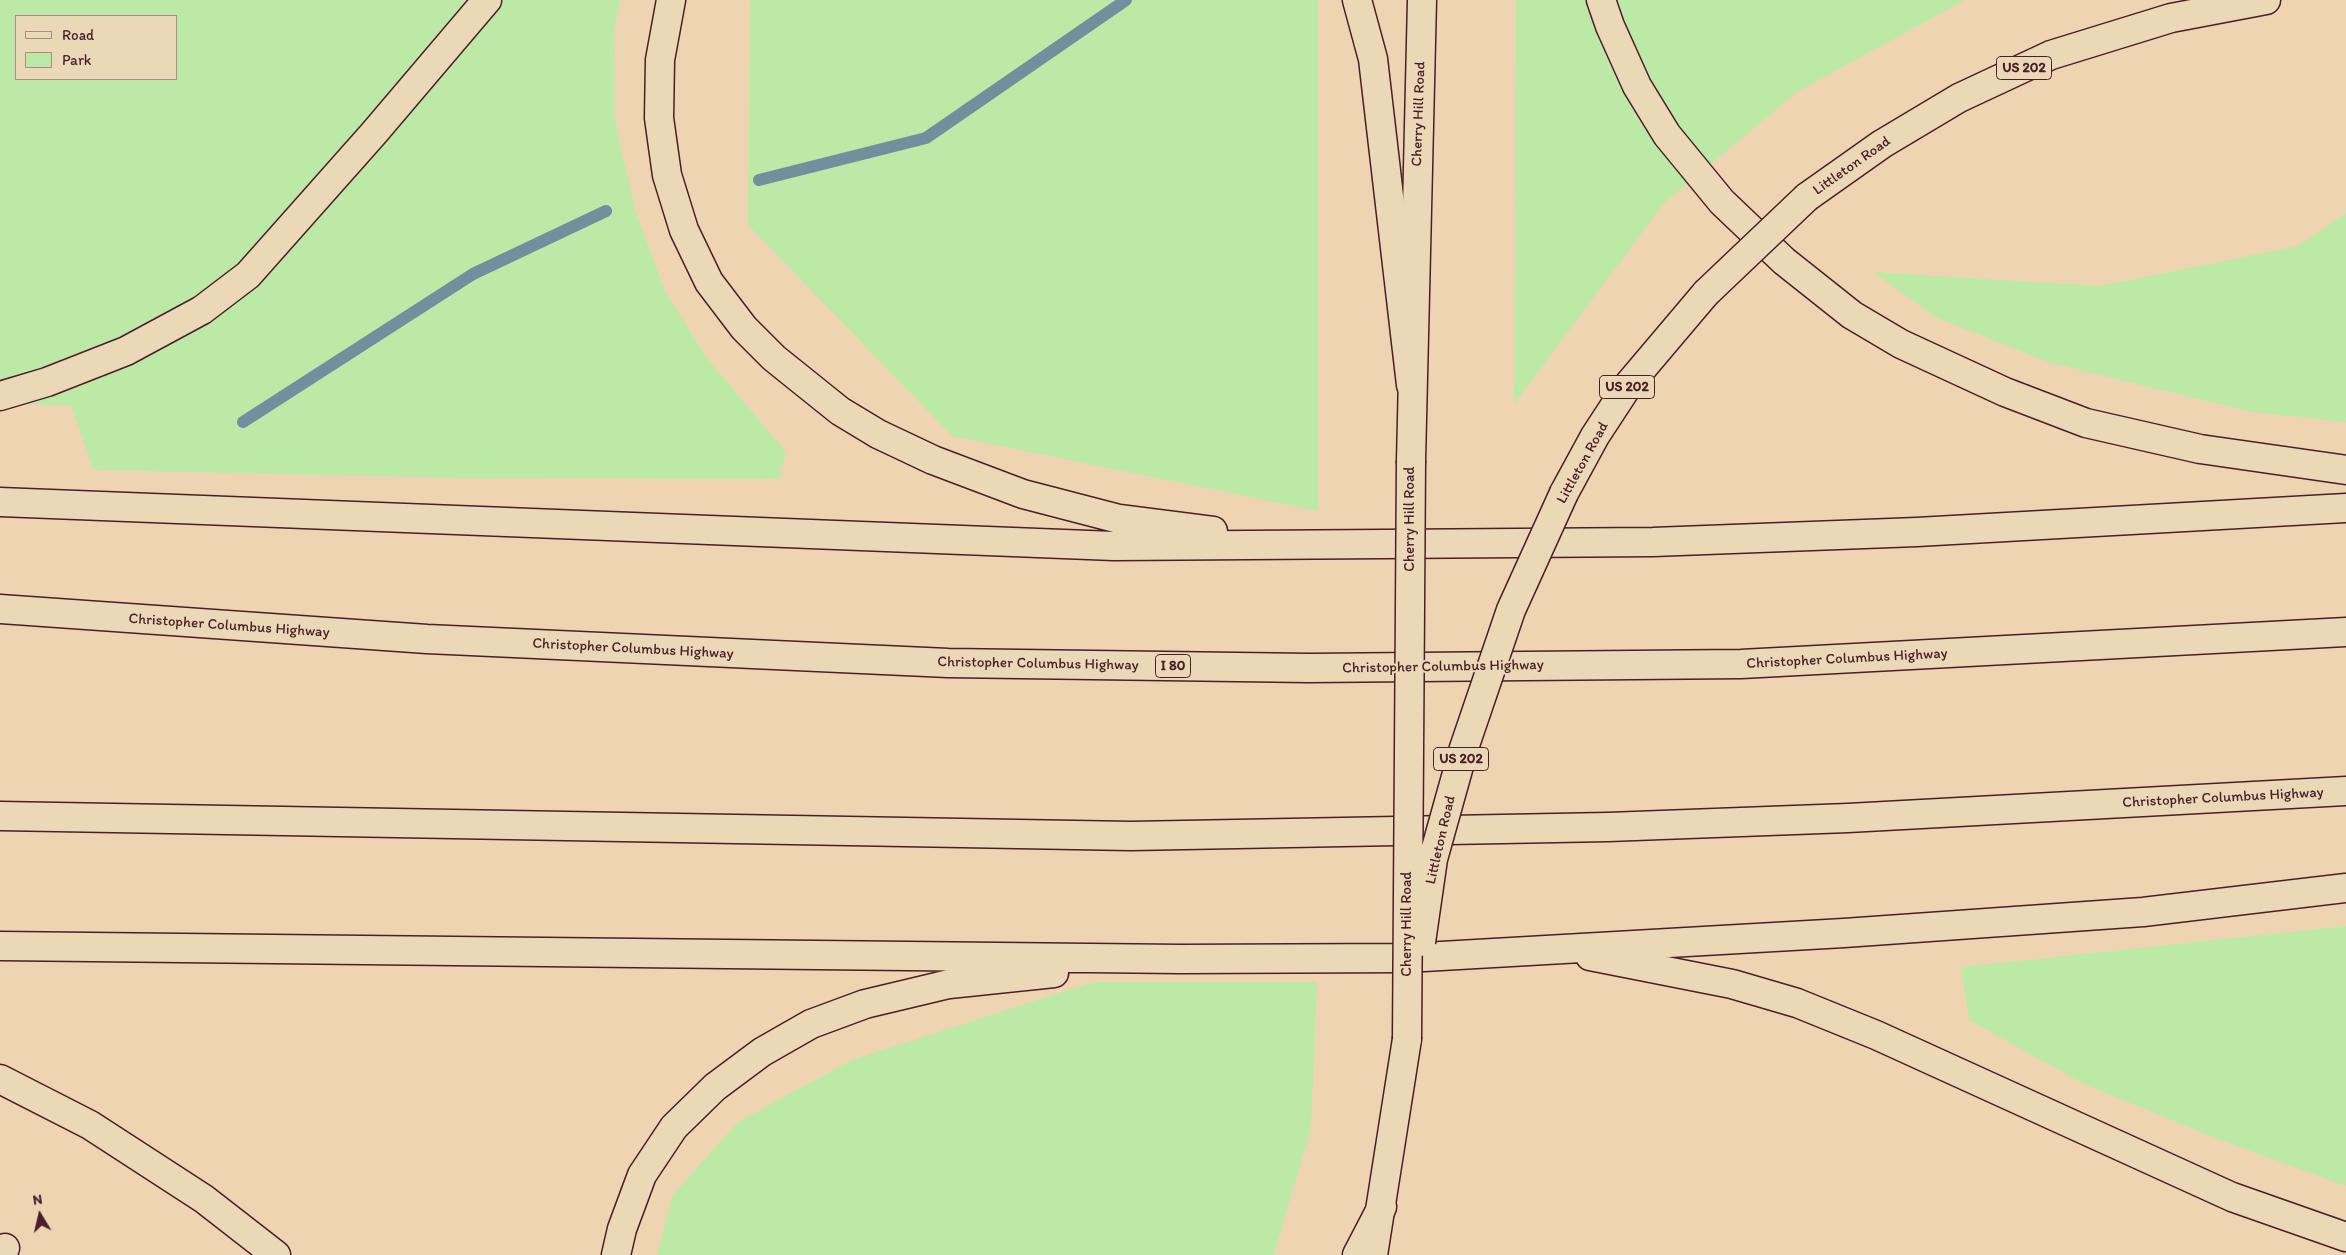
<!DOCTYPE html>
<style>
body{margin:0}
#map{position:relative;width:2346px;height:1255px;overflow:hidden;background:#efd4b2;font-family:Itim,sans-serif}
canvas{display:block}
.legend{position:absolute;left:15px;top:15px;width:162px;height:65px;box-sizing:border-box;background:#ebd8b6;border:1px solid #ab8e7e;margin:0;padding:6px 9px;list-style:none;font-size:15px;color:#4a1f2b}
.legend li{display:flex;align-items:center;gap:10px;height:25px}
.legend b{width:25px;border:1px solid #ab8e7e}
.north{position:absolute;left:15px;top:1190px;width:50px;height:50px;-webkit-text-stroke:4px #ebd8b6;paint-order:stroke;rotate:351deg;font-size:14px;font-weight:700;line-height:20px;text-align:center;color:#4a1f2b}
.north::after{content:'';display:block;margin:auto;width:18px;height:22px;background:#4a1f2b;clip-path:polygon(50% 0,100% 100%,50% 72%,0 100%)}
</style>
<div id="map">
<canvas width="2346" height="1255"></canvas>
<ul class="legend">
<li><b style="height:6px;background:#ebd8b6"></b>Road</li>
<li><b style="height:14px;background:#bce9a6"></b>Park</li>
</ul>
<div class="north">N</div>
</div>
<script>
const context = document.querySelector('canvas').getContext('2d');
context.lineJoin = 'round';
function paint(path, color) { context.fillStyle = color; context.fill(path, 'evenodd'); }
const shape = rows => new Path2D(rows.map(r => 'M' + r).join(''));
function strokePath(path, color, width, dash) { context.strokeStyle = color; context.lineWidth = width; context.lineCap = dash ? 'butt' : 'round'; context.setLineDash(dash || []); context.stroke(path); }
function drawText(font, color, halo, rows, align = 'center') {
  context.font = font + ' Itim,sans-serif'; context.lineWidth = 4; context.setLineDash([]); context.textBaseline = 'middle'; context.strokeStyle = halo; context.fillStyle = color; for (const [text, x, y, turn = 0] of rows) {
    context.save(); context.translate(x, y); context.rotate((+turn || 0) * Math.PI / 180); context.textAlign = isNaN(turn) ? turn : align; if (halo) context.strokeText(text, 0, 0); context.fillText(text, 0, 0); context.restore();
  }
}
paint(shape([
 [0,0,620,0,614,31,615,122,636,212,664,289,706,357,786,452,779,479,460,478,93,470,71,405,0,404],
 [16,16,176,16,176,79,16,79],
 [750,0,1318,0,1318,511,952,436,748,225],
 [1516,0,1965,0,1797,92,1665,202,1514,404],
 [2346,213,2346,422,2251,412,2051,363,1937,318,1873,272,2100,286,2298,246],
 [2346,926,2346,1186,2223,1141,2086,1085,1969,1020,1961,967],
 [1093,982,1317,982,1311,1128,1274,1255,657,1255,672,1196,738,1122,852,1060]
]), '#bce9a6');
strokePath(shape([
 [759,180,926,138,1126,0],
 [243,422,473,274,606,211]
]), '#718f9d', 12);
const minor = shape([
 [2,1255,5,1248]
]);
const major = shape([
 [1807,197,1882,144,1959,98,2051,55,2171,18,2266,0],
 [1411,461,1422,0],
 [1564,493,1595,436,1629,384,1706,293],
 [1373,1255,1407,1039]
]);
const highway = shape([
 [671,0,660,60,659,118,667,175,684,230,709,282,744,328,774,358,840,411,878,434,933,460,1023,494,1119,519,1213,531],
 [1357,0,1373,59,1411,385],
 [1601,0,1610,26,1637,86,1667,135,1722,202,1784,261,1852,315,1901,344,2005,392,2086,423,2200,449,2346,470],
 [0,396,47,382,126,351,202,310,248,275,374,133,487,0],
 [0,502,1114,546,1653,542,1917,532,2346,508],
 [0,609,427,639,948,663,1309,668,1741,664,2346,632],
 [0,816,1131,836,1608,827,1848,818,2346,791],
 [0,946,1180,959,1406,958,1844,933,2143,912,2346,888],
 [1590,956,1732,984,1797,1003,1876,1035,2232,1197,2346,1237],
 [0,1079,90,1125,204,1199,276,1255],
 [616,1255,622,1229,642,1175,674,1127,715,1087,762,1052,811,1024,865,1004,949,984,1054,973],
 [1357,1255,1382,1207]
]);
strokePath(minor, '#4a1f2b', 31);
strokePath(major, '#4a1f2b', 31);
strokePath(highway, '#4a1f2b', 31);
strokePath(minor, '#ebd8b6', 28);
strokePath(major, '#ebd8b6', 28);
strokePath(highway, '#ebd8b6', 28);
const majorBridge = shape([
 [1706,293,1807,197],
 [1421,942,1433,859,1464,748,1511,610,1564,493],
 [1407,1039,1411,461]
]);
strokePath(majorBridge, '#4a1f2b', 31, []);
strokePath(majorBridge, '#ebd8b6', 28);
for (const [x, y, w] of [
 [2024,68,55],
 [1627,387,55],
 [1173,666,35],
 [1461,759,55]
]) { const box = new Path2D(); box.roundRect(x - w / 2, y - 11.5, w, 23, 4); context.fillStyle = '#ebd8b6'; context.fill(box); strokePath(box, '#4a1f2b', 1); }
drawText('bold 14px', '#4a1f2b', null, [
 ["US 202",2024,68],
 ["US 202",1627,387],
 ["I 80",1173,666],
 ["US 202",1461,759]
]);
drawText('15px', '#4a1f2b', '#ebd8b6', [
 ["Cherry Hill Road",1419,114,-88],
 ["Littleton Road",1852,166,-35],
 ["Littleton Road",1583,463,-61],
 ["Cherry Hill Road",1410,519,-90],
 ["Christopher Columbus Highway",229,626,4],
 ["Christopher Columbus Highway",633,649,3],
 ["Christopher Columbus Highway",1847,659,-3],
 ["Christopher Columbus Highway",1038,664,1],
 ["Christopher Columbus Highway",1443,667,-1],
 ["Christopher Columbus Highway",2223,798,-3],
 ["Littleton Road",1441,840,-77],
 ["Cherry Hill Road",1407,924,-90]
]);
</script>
